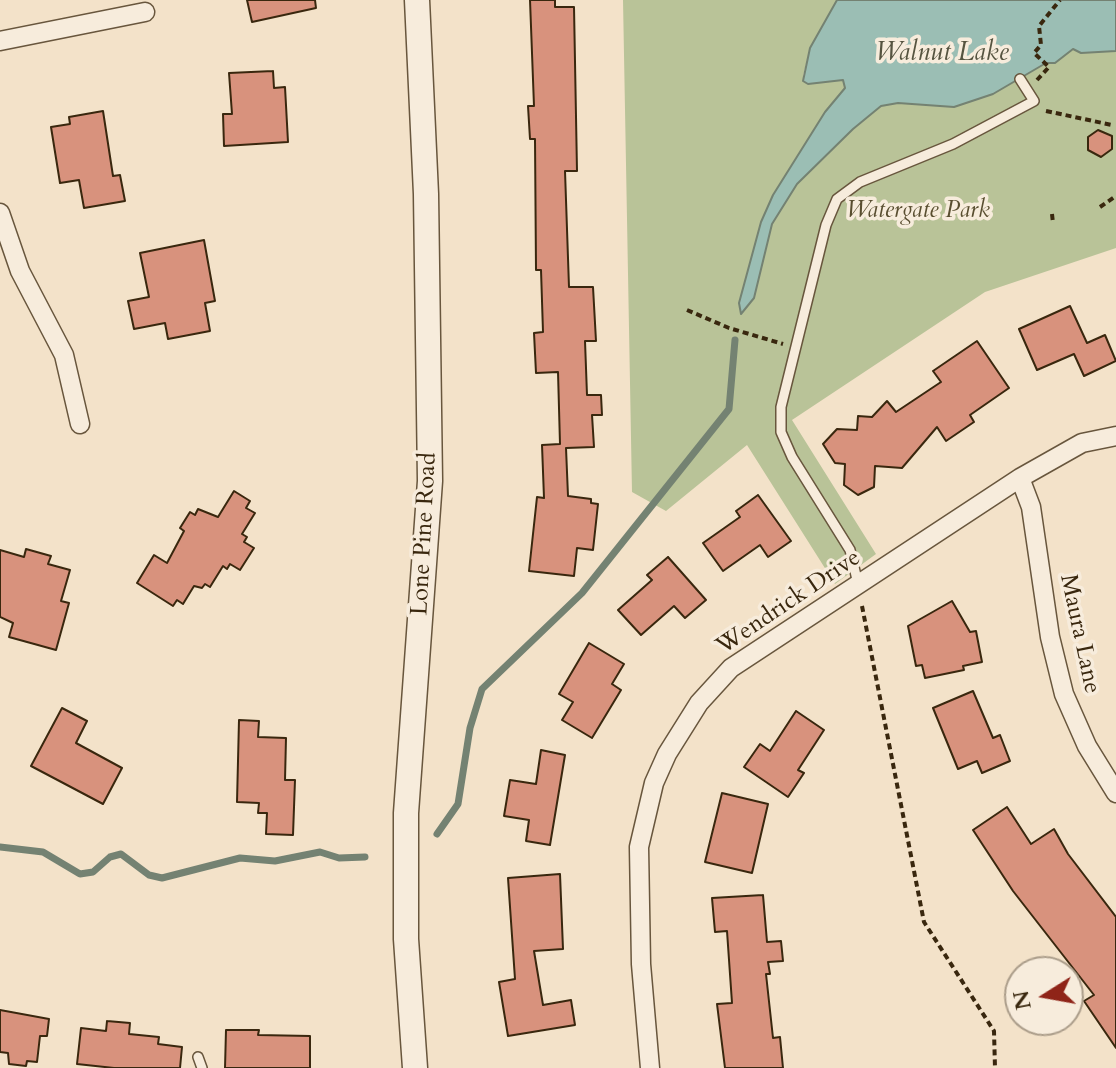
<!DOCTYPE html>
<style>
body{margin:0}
#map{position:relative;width:1116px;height:1068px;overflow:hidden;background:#f3e2c9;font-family:Cardo,serif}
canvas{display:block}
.north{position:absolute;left:1004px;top:956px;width:80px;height:80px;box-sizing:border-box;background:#f7ecdc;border:2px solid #ab9d8a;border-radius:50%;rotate:259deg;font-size:22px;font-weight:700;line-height:32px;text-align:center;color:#39270e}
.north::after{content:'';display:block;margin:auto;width:28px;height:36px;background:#8f2418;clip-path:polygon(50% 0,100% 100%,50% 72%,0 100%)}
</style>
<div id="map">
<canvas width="1116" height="1068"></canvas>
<div class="north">N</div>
</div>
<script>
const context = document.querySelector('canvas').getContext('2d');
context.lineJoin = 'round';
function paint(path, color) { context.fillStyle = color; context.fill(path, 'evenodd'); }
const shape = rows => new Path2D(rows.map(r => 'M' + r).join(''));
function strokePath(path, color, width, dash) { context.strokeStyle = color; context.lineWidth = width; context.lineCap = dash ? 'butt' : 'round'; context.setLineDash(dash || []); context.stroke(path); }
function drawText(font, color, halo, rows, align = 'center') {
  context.font = font + ' Cardo,serif'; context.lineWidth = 7; context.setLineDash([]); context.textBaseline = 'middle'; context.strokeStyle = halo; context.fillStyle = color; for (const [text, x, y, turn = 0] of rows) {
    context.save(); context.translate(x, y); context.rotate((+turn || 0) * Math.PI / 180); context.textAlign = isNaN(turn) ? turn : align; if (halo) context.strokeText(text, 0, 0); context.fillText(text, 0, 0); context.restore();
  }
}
paint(shape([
 [623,0,837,0,810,48,803,76,808,84,844,80,845,88,825,112,773,195,761,222,739,303,754,298,772,224,797,184,853,129,881,106,898,103,955,107,993,94,1047,63,1055,63,1073,49,1081,53,1116,51,1116,248,985,292,792,420,876,554,835,584,747,445,666,511,632,492]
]), '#b9c398');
const water = shape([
 [837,0,1116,0,1116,51,1081,53,1073,49,1055,63,1046,63,993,94,954,107,898,103,881,106,853,129,797,184,772,224,754,298,741,314,739,303,761,222,773,195,825,112,845,88,843,80,808,84,803,81,810,48,837,0]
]);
paint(water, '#9bbeb4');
strokePath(water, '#748272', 2);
strokePath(shape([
 [437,834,458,804,470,728,482,689,582,593,729,409,735,340],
 [0,847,43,852,80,874,93,872,110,857,121,854,149,875,162,878,240,858,275,861,320,852,339,858,365,857]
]), '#748272', 7);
const building = shape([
 [247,0,315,0,316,8,252,22,247,0],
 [530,0,555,0,555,7,574,7,577,171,565,171,569,287,593,287,596,341,585,341,587,395,601,395,602,415,592,415,594,447,566,448,568,496,591,499,591,503,598,504,593,550,577,548,574,576,529,571,537,497,544,498,542,445,560,444,558,372,536,373,534,333,543,332,541,270,536,270,535,139,530,139,528,106,534,106,530,0],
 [273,71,274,88,285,87,288,142,224,146,223,114,232,114,229,73,273,71],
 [103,111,113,176,120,175,125,201,84,208,79,180,60,183,51,127,70,124,69,117,103,111],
 [1098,130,1112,136,1112,149,1101,157,1088,150,1088,137,1098,130],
 [204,240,215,301,205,303,210,331,168,339,165,323,134,329,128,301,149,297,140,253,204,240],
 [1070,306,1087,343,1105,335,1116,361,1084,376,1074,354,1037,370,1019,329,1070,306],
 [977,341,1009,388,970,415,974,422,946,441,937,427,902,468,875,466,874,487,858,495,844,485,845,464,835,463,823,444,837,429,857,430,858,416,872,417,887,401,896,412,941,382,933,371,977,341],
 [234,491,250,501,246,508,255,513,242,534,247,537,244,542,254,548,240,570,230,564,227,569,223,566,210,587,205,584,202,588,194,586,183,604,177,600,173,606,137,583,154,555,167,563,184,531,180,528,190,512,195,515,198,509,218,517,234,491],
 [758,495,791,541,768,557,760,545,723,571,703,543,740,517,736,511,758,495],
 [26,549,51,556,48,564,70,570,61,601,69,603,56,650,9,637,13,623,0,617,0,550,24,557,26,549],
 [668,557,706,600,685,618,674,606,641,635,618,610,652,580,647,575,668,557],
 [952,601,970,632,976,631,982,662,963,666,964,670,925,678,922,665,916,666,908,626,952,601],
 [589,643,624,664,612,684,621,690,592,738,562,720,573,702,559,694,589,643],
 [973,691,993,738,1000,735,1010,761,982,773,977,761,958,769,933,708,973,691],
 [62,708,87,721,76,743,122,768,103,804,31,766,62,708],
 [796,711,824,730,798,770,804,773,788,797,744,767,760,744,770,751,796,711],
 [239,720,259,721,258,737,286,738,285,780,295,780,293,835,266,834,267,813,258,813,259,803,237,802,239,720],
 [541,750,565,755,550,845,526,841,529,820,504,816,510,780,536,784,541,750],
 [722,793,768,804,752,873,705,862,722,793],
 [1007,807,1031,844,1054,829,1068,854,1116,917,1116,1048,1084,1001,1094,995,1013,891,973,830,1007,807],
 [560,874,563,949,534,951,543,1005,571,1000,575,1025,508,1036,499,982,515,979,508,878,560,874],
 [763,895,767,942,781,941,783,961,768,962,770,974,766,974,773,1038,780,1037,783,1068,725,1068,717,1004,732,1003,727,931,715,932,712,898,763,895],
 [0,1010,49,1019,47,1036,40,1036,37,1062,27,1061,26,1066,9,1064,8,1053,0,1052,0,1010],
 [107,1021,130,1023,129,1034,159,1037,158,1044,182,1047,180,1068,114,1068,77,1064,81,1028,106,1031,107,1021],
 [226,1030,259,1030,258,1035,310,1036,310,1068,225,1068,226,1030]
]);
paint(building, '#d8927d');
strokePath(building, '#39270e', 2);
const service = shape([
 [858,584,850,550,792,457,781,432,781,407,826,225,837,199,860,182,953,144,1034,101,1020,79],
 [198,1057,202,1068]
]);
const minor = shape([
 [0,41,145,12],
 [0,213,20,271,64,355,80,424],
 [1020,478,1031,507,1050,637,1064,694,1087,746,1116,793],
 [650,1068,641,964,639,847,654,783,667,754,699,703,731,668,1020,478,1082,443,1116,436]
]);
const tertiary = shape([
 [415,1068,406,939,406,813,430,481,426,194,417,0]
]);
strokePath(service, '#68563d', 12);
strokePath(minor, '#68563d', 21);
strokePath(tertiary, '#68563d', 27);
strokePath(shape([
 [1037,80,1049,67,1034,53,1041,45,1039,26,1060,0],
 [1046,111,1112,125],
 [1100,207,1116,196],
 [1052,214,1053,223],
 [687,310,729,328,783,344],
 [862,606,924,922,994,1031,995,1068]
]), '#39270e', 4, [6, 4]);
strokePath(service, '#f7ecdc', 9);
strokePath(minor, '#f7ecdc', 18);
strokePath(tertiary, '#f7ecdc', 24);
drawText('italic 24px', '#594e30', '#f7ecdc', [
 ["Watergate Park",918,211]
]);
drawText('24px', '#39270e', '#f7ecdc', [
 ["Lone Pine Road",425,534,-87],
 ["Wendrick Drive",789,603,-34],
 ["Maura Lane",1079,634,78]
]);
drawText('italic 26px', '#565440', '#f7ecdc', [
 ["Walnut Lake",942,54]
]);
</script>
